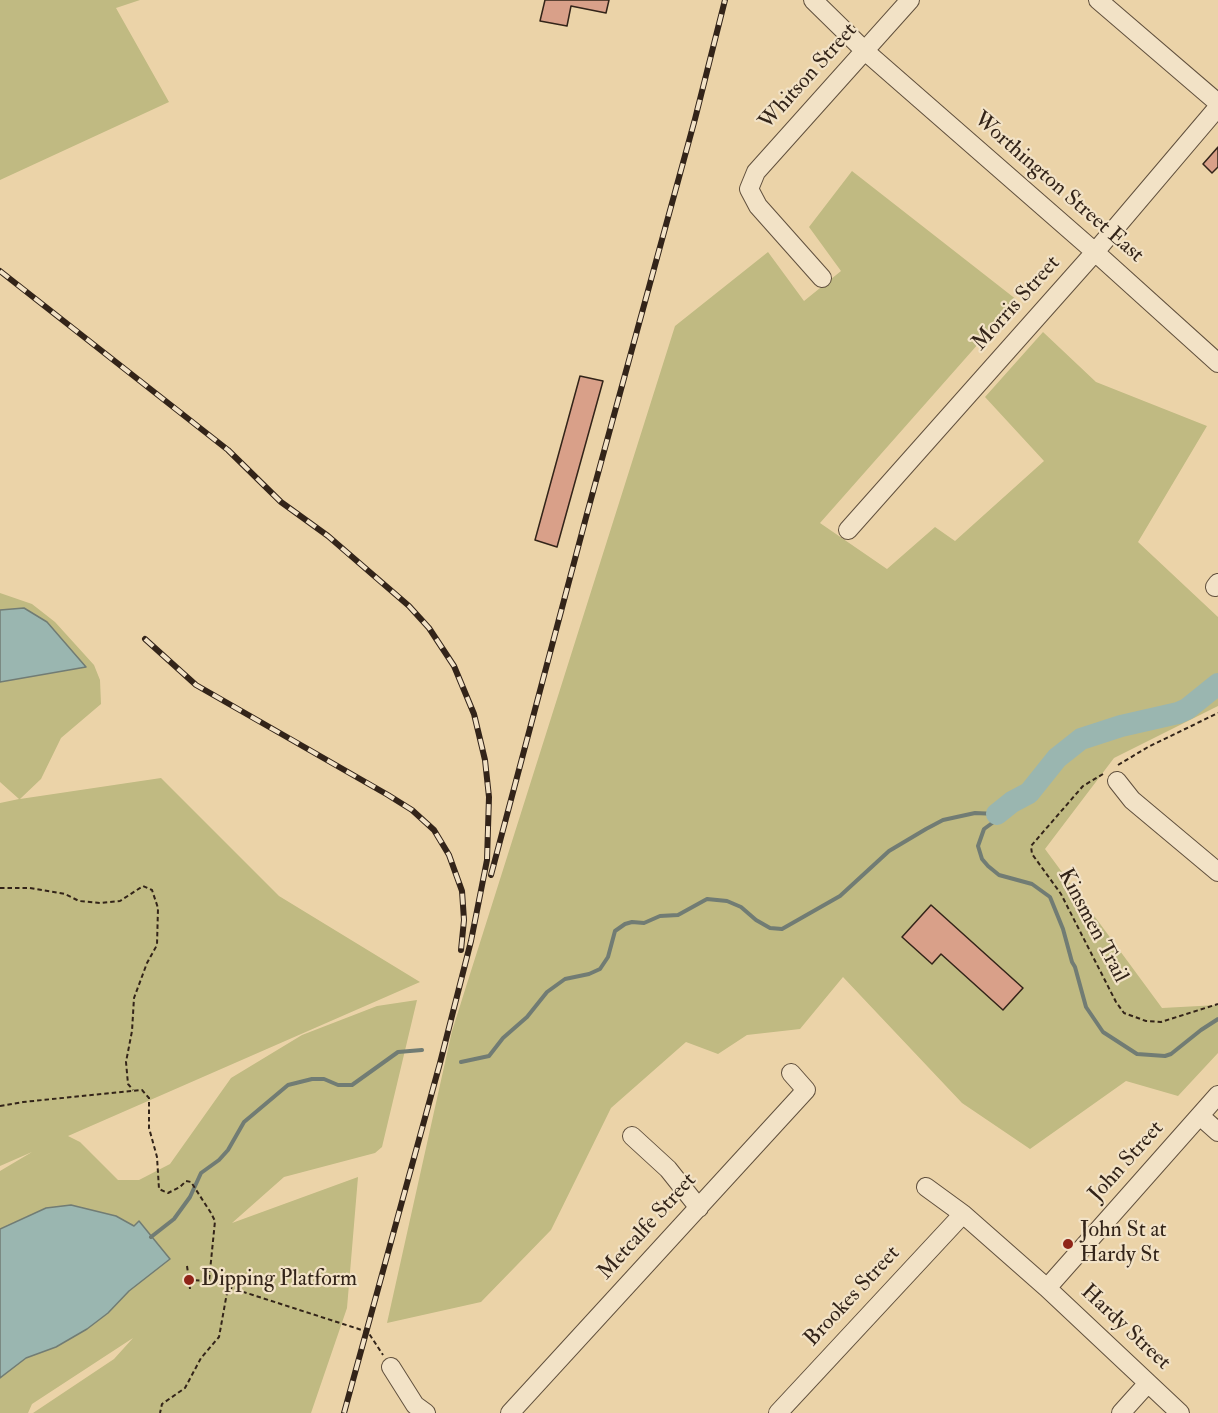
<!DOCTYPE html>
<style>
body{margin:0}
canvas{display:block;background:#ebd3a8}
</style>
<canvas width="1218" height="1413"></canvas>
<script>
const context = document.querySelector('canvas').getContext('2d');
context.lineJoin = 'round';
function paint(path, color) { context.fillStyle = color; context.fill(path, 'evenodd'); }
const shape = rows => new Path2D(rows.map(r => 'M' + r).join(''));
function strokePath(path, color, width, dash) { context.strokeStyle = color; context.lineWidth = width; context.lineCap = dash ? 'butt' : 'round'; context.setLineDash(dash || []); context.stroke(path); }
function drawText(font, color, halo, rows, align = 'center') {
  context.font = font + ' "IM FELL Double Pica",serif'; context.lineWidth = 4.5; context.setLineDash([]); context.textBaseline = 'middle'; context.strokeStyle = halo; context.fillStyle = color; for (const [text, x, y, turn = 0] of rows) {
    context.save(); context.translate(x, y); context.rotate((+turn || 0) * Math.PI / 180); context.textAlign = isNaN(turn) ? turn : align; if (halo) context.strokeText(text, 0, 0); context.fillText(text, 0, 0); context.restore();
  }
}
paint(shape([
 [0,0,140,0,116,8,169,102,0,180],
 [852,171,1017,300,820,523,887,569,935,527,955,541,1044,461,985,397,1043,332,1096,382,1207,426,1138,542,1218,617,1218,706,1114,758,1045,849,1162,1008,1218,1005,1218,1053,1178,1096,1126,1081,1030,1149,962,1103,843,977,800,1029,747,1035,718,1054,686,1042,611,1108,551,1230,481,1302,387,1323,452,1031,675,326,768,252,804,301,841,271,809,227],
 [0,593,32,604,55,622,94,665,100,680,101,704,61,738,41,779,20,799,161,778,279,896,420,982,68,1136,80,1142,118,1180,139,1180,170,1164,231,1078,302,1035,377,1006,417,1000,382,1147,375,1153,284,1177,232,1223,358,1177,347,1308,311,1413,33,1413,114,1359,133,1338,32,1404,28,1413,0,1413,0,1171,32,1152,0,1166,0,803,19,799,0,782,0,682,85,667,47,622,24,608,0,610]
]), '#c0ba82');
const water = shape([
 [24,608,47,622,86,667,0,682,0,610,24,608],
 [71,1205,116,1216,134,1226,139,1221,170,1259,129,1291,108,1313,87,1329,56,1347,26,1358,0,1378,0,1229,46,1208,71,1205]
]);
paint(water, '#9ab6b0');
strokePath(water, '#717c74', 1.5);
strokePath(shape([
 [461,1062,489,1056,503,1038,527,1017,547,992,565,979,589,974,600,969,608,957,615,931,625,924,632,922,644,923,660,916,678,915,707,899,727,901,741,907,756,920,770,928,782,929,840,896,889,851,926,829,943,820,975,813,997,814,995,821,984,829,978,846,982,859,988,866,999,875,1032,884,1050,897,1063,929,1072,962,1075,967,1086,1007,1103,1032,1137,1054,1165,1056,1171,1054,1201,1030,1218,1019],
 [151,1237,174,1219,190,1197,201,1173,219,1160,228,1150,244,1122,288,1085,312,1079,324,1079,338,1085,352,1085,398,1052,422,1050]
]), '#717c74', 4);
strokePath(shape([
 [997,814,1012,802,1029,793,1057,758,1081,739,1121,726,1178,713,1187,709,1218,684]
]), '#9ab6b0', 22);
const building = shape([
 [545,0,609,0,606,13,571,6,567,26,540,21,545,0],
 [1218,147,1218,167,1212,173,1203,164,1218,147],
 [580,376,603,381,557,547,535,540,580,376],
 [931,905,1023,988,1003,1010,941,954,932,964,902,937,931,905]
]);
paint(building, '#d9a089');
strokePath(building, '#332419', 1.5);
const minor = shape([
 [813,0,865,51,1095,252,1218,363],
 [1098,0,1218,103],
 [822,278,758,206,749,189,756,172,910,0],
 [848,530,1095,252,1218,107],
 [1215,587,1218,583],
 [1117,781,1132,800,1218,872],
 [1200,1116,1218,1132],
 [632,1136,668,1169,699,1208],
 [926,1187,963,1214,1047,1288,1180,1413],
 [1047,1288,1218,1095],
 [391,1367,415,1405,426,1413],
 [510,1413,806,1090,791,1073],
 [778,1413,963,1214],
 [1121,1413,1148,1383]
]);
strokePath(minor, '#61503d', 20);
strokePath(shape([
 [1118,765,1148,747,1218,713],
 [1103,774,1083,786,1031,846,1032,854,1061,894,1116,1002,1124,1013,1146,1021,1161,1022,1218,1004],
 [0,888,30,888,65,894,79,901,101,903,120,901,143,886,152,890,158,908,157,945,147,963,134,998,132,1031,126,1062,128,1084,133,1090],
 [0,1106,23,1102,142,1090,149,1098,149,1128,157,1157,159,1189,168,1193,180,1187,186,1181,191,1182,211,1213,215,1221,209,1281,228,1287,219,1337,201,1358,185,1388,162,1404,160,1413],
 [187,1266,189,1280],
 [228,1287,368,1332,383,1355],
 [190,1289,189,1280,209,1281]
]), '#332419', 2, [4.5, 3]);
strokePath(minor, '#f2e2c6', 18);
const rail = shape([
 [0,271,228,450,281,502,328,536,409,606,429,628,454,666,474,714,485,760,489,797,487,860,471,941,440,1063,344,1413],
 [145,639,196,685,388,795,412,810,434,830,449,855,462,891,464,920,461,950],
 [491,875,588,510,695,119,725,0]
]);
strokePath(rail, '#332419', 6);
strokePath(rail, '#f2e2c6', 4, [11]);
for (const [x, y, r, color] of [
 [1068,1244,6,"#8f2418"],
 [189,1280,6,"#8f2418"]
]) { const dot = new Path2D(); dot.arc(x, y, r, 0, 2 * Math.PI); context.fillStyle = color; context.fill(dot); strokePath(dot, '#f2e2c6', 2); }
drawText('22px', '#332419', '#f2e2c6', [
 ["Whitson Street",809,77,-48],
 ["Worthington Street East",1058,188,41],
 ["Morris Street",1017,304,-48],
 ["Kinsmen Trail",1092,926,62],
 ["John Street",1127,1162,-48],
 ["Metcalfe Street",648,1227,-48],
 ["Brookes Street",853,1297,-47],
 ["Hardy Street",1125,1328,43]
]);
drawText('22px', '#332419', '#f2e2c6', [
 ["John St at",1080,1231],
 ["Hardy St",1080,1256],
 ["Dipping Platform",201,1280]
], 'left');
</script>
